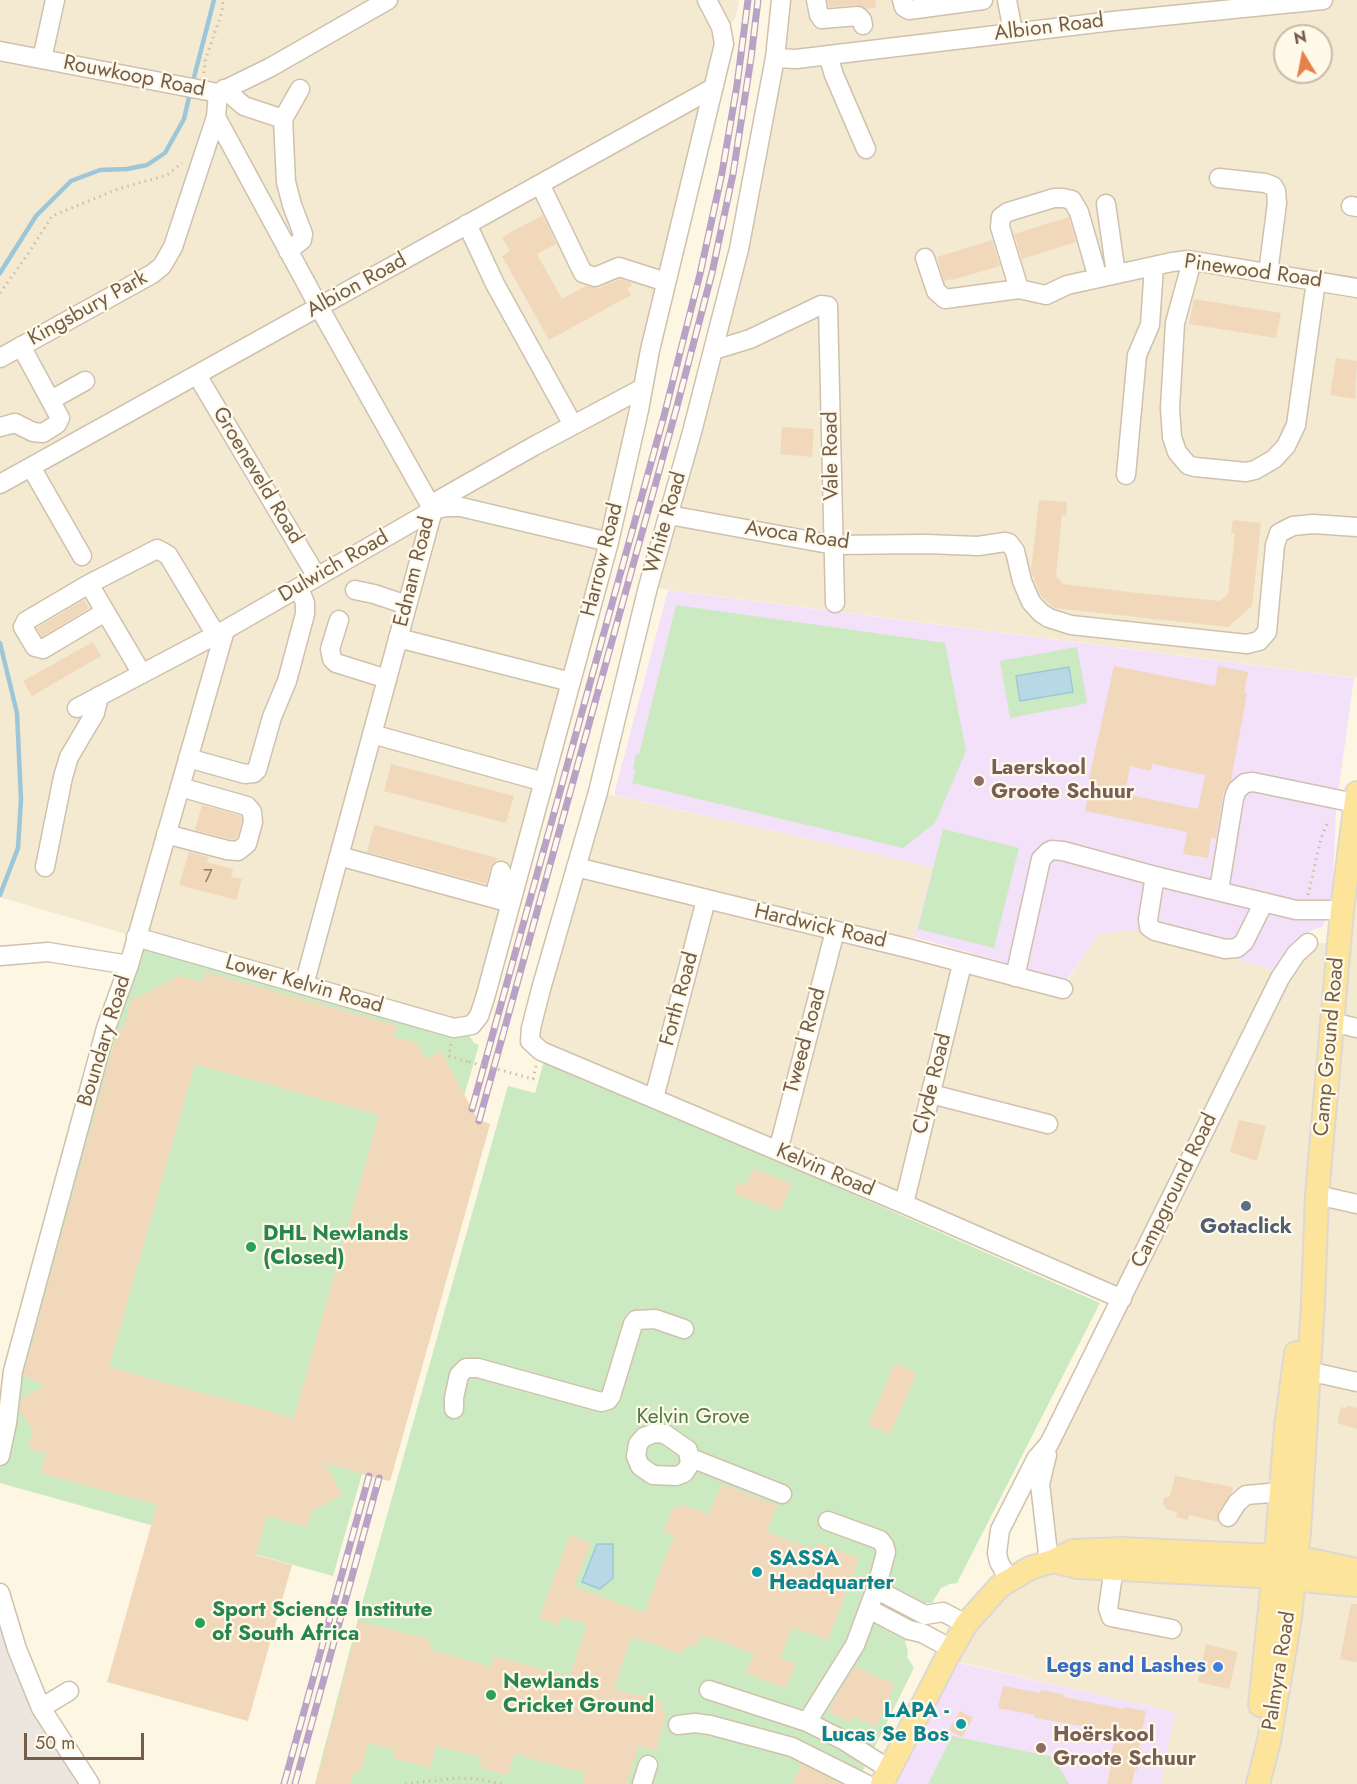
<!DOCTYPE html>
<meta charset="utf-8">
<style>
body{margin:0}
#map{position:relative;width:1357px;height:1784px;overflow:hidden;background:#fcf6e3;font-family:Jost,sans-serif}
canvas{display:block}
.north{position:absolute;left:1273px;top:24px;width:60px;height:60px;box-sizing:border-box;background:#fff9e9;border:2px solid #c7bba9;border-radius:50%;rotate:350deg;font-size:16px;font-weight:700;line-height:24px;text-align:center;color:#745e49}
.north::after{content:'';display:block;margin:auto;width:21px;height:27px;background:#e78147;clip-path:polygon(50% 0,100% 100%,50% 72%,0 100%)}
.scale{position:absolute;left:24px;top:1733px;width:120px;height:27px;box-sizing:border-box;border:3px solid #745e49;border-top:0;padding-left:8px;font-size:18px;line-height:21px;white-space:nowrap;color:#745e49;-webkit-text-stroke:4px #fff9e9;paint-order:stroke}
</style>
<div id="map">
<canvas width="1357" height="1784"></canvas>
<div class="north">N</div>
<div class="scale">50 m</div>
</div>
<script>
const context = document.querySelector('canvas').getContext('2d');
context.lineJoin = 'round';
function paint(path, color) { context.fillStyle = color; context.fill(path, 'evenodd'); }
const shape = rows => new Path2D(rows.map(r => 'M' + r).join(''));
function strokePath(path, color, width, dash) { context.strokeStyle = color; context.lineWidth = width; context.lineCap = dash ? 'butt' : 'round'; context.setLineDash(dash || []); context.stroke(path); }
function drawText(font, color, halo, rows, align = 'center') {
  context.font = font + ' Jost,sans-serif'; context.lineWidth = 4.5; context.setLineDash([]); context.textBaseline = 'middle'; context.strokeStyle = halo; context.fillStyle = color; for (const [text, x, y, turn = 0] of rows) {
    context.save(); context.translate(x, y); context.rotate((+turn || 0) * Math.PI / 180); context.textAlign = isNaN(turn) ? turn : align; if (halo) context.strokeText(text, 0, 0); context.fillText(text, 0, 0); context.restore();
  }
}
paint(shape([
 [0,0,739,0,736,16,724,34,639,410,472,1025,136,937,0,897],
 [781,0,1357,0,1357,678,648,587,714,350],
 [1285,36,1321,36,1321,72,1285,72],
 [598,792,934,867,911,949,1062,989,1099,934,1145,929,1272,970,1280,978,1308,943,1339,943,1357,793,1357,1784,1161,1784,1174,1712,946,1659,966,1624,1049,1562,1040,1484,1122,1299,541,1051,530,1035]
]), '#f4e9d1');
paint(shape([
 [0,1593,17,1649,90,1784,0,1784]
]), '#ece6de');
paint(shape([
 [668,590,1354,678,1336,808,1332,907,1322,927,1309,931,1272,970,1145,929,1099,934,1067,980,914,937,933,867,614,795],
 [959,1663,1175,1712,1161,1784,897,1784,934,1706]
]), '#f3e0f9');
paint(shape([
 [676,605,945,643,966,751,935,823,903,848,632,783,636,770,633,769,636,754,639,755],
 [1077,647,1087,702,1084,704,1010,718,1000,661],
 [943,829,1019,848,994,948,918,929],
 [136,937,464,1027,474,1043,479,1045,464,1096,478,1120,490,1124,390,1481,362,1474,333,1576,0,1483,0,1456,7,1423],
 [545,1058,1100,1303,957,1583,950,1584,941,1588,932,1603,926,1603,923,1607,889,1601,878,1621,908,1637,905,1643,908,1650,907,1657,914,1668,856,1784,315,1784,360,1611,508,1086,535,1093],
 [952,1736,1053,1757,1069,1784,928,1784]
]), '#cceac1');
const water = shape([
 [1069,667,1073,692,1020,701,1016,676,1069,667],
 [597,1544,613,1544,613,1578,600,1589,582,1582,597,1544]
]);
paint(water, '#b7d9e6');
strokePath(water, '#9dc7d8', 1.5);
strokePath(shape([
 [192,85,214,0],
 [0,273,36,216,71,181,100,170,127,169,147,165,165,153,184,119,190,93],
 [0,643,17,713,21,799,18,848,0,895]
]), '#9dc7d8', 4.5);
paint(shape([
 [827,0,875,0,876,8,867,9,857,5,829,7],
 [543,215,556,244,537,254,562,299,586,286,599,288,620,279,630,282,632,286,627,288,631,295,549,340,502,256,510,251,502,237],
 [1069,217,1076,242,1022,259,1014,234],
 [992,240,1000,266,952,280,951,279,944,281,937,257],
 [1194,299,1281,313,1276,338,1189,324],
 [1336,358,1357,361,1355,399,1330,395],
 [782,427,814,429,812,457,780,454],
 [1039,500,1067,502,1066,516,1062,515,1056,576,1063,584,1137,593,1220,601,1228,594,1235,534,1231,533,1233,520,1261,523,1252,606,1228,627,1054,608,1041,596,1031,571],
 [84,600,89,608,42,637,37,628],
 [93,642,101,656,32,696,23,681],
 [1114,666,1215,686,1218,666,1248,672,1244,693,1247,693,1231,781,1223,794,1216,839,1211,838,1208,858,1183,854,1187,832,1085,811,1091,783,1088,783],
 [1152,764,1205,775,1198,809,1125,794,1130,766,1151,771],
 [391,764,514,796,506,823,384,791],
 [202,805,241,816,242,821,237,837,235,839,229,839,195,830],
 [374,825,497,858,496,861,490,868,486,884,367,852],
 [189,852,208,857,207,862,233,869,231,877,242,879,236,900,179,885],
 [205,972,398,1026,394,1037,417,1043,426,1059,441,1051,478,1120,490,1124,390,1481,325,1463,342,1495,312,1511,307,1527,267,1516,256,1555,292,1565,248,1721,107,1682,157,1505,41,1473,46,1453,28,1448,33,1432,20,1410,21,1399,46,1386,24,1376,24,1373,118,1029,123,1030,132,997,136,998,179,976,202,982],
 [195,1064,379,1115,294,1418,109,1367],
 [1239,1120,1266,1126,1257,1161,1230,1152],
 [753,1168,792,1184,780,1211,734,1194,739,1182,746,1185],
 [895,1363,917,1373,890,1434,868,1425],
 [1347,1406,1357,1408,1357,1429,1337,1423,1341,1407,1346,1408],
 [1175,1476,1233,1487,1232,1493,1218,1511,1218,1522,1189,1515,1188,1520,1176,1517,1177,1512,1166,1509,1163,1504,1164,1498,1170,1496],
 [721,1484,777,1505,767,1532,815,1550,818,1543,859,1558,828,1640,792,1627,780,1658,796,1663,786,1688,746,1673,754,1654,706,1636,705,1638,701,1636,696,1647,689,1645,688,1648,685,1647,683,1654,632,1637,614,1689,664,1702,661,1710,666,1712,656,1751,638,1746,627,1784,583,1784,585,1773,514,1754,508,1775,479,1767,482,1757,436,1746,431,1768,393,1758,395,1750,368,1743,360,1773,354,1772,350,1784,316,1784,359,1621,431,1640,429,1649,491,1667,494,1656,569,1677,587,1625,562,1616,559,1625,539,1618,570,1535,591,1543,574,1586,644,1613,674,1536,663,1532,673,1507,679,1509,681,1504,709,1514],
 [1351,1604,1357,1604,1357,1662,1340,1659],
 [1206,1644,1238,1652,1229,1689,1198,1682],
 [855,1667,895,1684,876,1727,853,1717,851,1723,829,1713,836,1696],
 [1003,1686,1040,1693,1041,1690,1063,1694,1063,1697,1124,1709,1124,1707,1146,1711,1139,1748,1141,1748,1137,1770,1135,1769,1132,1784,1107,1784,1111,1767,1109,1766,1116,1732,1035,1718,1035,1715,998,1708],
 [960,1711,973,1718,962,1737,949,1730],
 [802,1764,841,1784,792,1784]
]), '#f2d8ba');
const minor = shape([
 [781,0,775,58,739,249,692,432,648,587,598,792,541,989,531,1028,530,1041,541,1051,904,1204,1122,1299],
 [816,0,819,15,822,19,858,16,862,20,863,25],
 [902,0,904,7,909,10,983,0],
 [1007,0,1013,32],
 [0,51,218,93,271,67,388,0],
 [828,55,834,75,866,149],
 [775,58,796,59,1113,21,1323,0],
 [42,59,55,0],
 [224,89,244,106,283,119,286,182,292,205,303,234,302,240,288,251],
 [218,93,216,117,319,307,433,510,304,985],
 [283,119,300,89],
 [1219,178,1265,183,1273,186,1276,191,1277,203,1268,273],
 [540,184,583,273,595,277,619,267,666,282],
 [1106,204,1116,274],
 [1351,206,1357,207],
 [467,224,495,284,573,425],
 [925,258,936,291,945,299,1019,289,1000,227,1001,217,1008,212,1054,198,1063,198,1072,200,1079,212,1098,278],
 [1192,261,1175,323,1170,408,1172,437,1177,452,1188,465,1195,467,1246,472,1255,470,1274,459,1286,446,1296,425,1316,281],
 [1019,289,1046,295,1067,285,1172,262,1188,260,1357,288],
 [714,350,750,339,821,305,828,306,835,603],
 [0,358,152,274,162,266,173,247,216,117],
 [197,375,317,577],
 [51,400,85,381],
 [0,427,15,423,33,432,43,433,57,424,60,418,21,346],
 [31,467,82,556],
 [1126,475,1137,355,1150,325,1154,266],
 [0,484,713,88],
 [430,505,534,446,643,388],
 [669,515,834,545,926,544,978,546,1005,542,1009,543,1015,551,1022,581,1031,602,1041,613,1049,618,1071,625,1247,644,1259,641,1267,632,1275,545,1279,533,1293,526,1313,524,1357,527],
 [89,584,142,674],
 [355,590,374,594,407,605],
 [105,612,43,649,35,647,23,627,26,621,89,584,157,549,168,555,216,635],
 [339,620,330,649,332,659,336,663,387,679],
 [398,638,571,682],
 [77,708,225,630,433,510,446,507,461,507,609,542],
 [372,734,544,782],
 [188,758,245,774,254,773,257,770,272,717,287,681,305,614,305,603,299,588],
 [166,834,227,850,238,851,247,844,253,822,252,812,247,806,180,787],
 [339,856,511,903],
 [45,867,63,777,69,757,95,713,99,696],
 [576,867,911,949,1063,989],
 [1155,876,1148,919,1149,927,1155,931,1225,949,1237,948,1244,942,1264,902],
 [1219,890,1234,798,1237,790,1245,783,1253,782,1355,803],
 [494,898,501,871],
 [136,937,454,1028,472,1025,479,1016,485,998,609,542,639,410,650,350,724,44,721,27,707,0],
 [0,956,48,952,129,965],
 [1015,977,1041,859,1048,852,1052,850,1063,851,1155,876,1296,910,1342,910],
 [1332,1022,1357,1028],
 [931,1094,1048,1124],
 [654,1098,706,900],
 [778,1151,835,931],
 [1317,1195,1357,1204],
 [904,1204,962,964],
 [1308,1371,1357,1382],
 [454,1409,454,1398,459,1375,466,1368,478,1368,601,1402,608,1400,611,1396,633,1324,636,1320,655,1319,684,1329],
 [655,1433,665,1434,688,1450,690,1464,684,1473,676,1476,653,1475,640,1466,636,1456,638,1444,644,1437,655,1433],
 [1047,1455,1040,1484,1049,1562],
 [0,1456,7,1423,13,1371,106,1028,129,965,225,630],
 [691,1458,782,1494],
 [1228,1517,1237,1503,1246,1495,1281,1492],
 [1114,1568,1108,1608,1111,1617,1172,1629],
 [1009,1580,999,1562,997,1553,1000,1530,1036,1459,1049,1444,1280,978,1296,954,1308,943],
 [877,1586,887,1595,925,1615,943,1612,966,1624],
 [0,1593,17,1649,41,1708,90,1784],
 [869,1609,909,1630,922,1633,952,1649],
 [709,1690,807,1722,843,1740,889,1769],
 [41,1708,69,1691],
 [807,1722,855,1645,877,1586,886,1552,884,1545,880,1540,828,1521],
 [678,1725,695,1723,710,1725,792,1747,866,1784],
 [642,1784,648,1765]
]);
const major = shape([
 [1053,1561,1078,1567,1259,1576,1357,1585],
 [1260,1705,1277,1542,1286,1427,1296,1353],
 [882,1784,946,1659,966,1624,1000,1586,1030,1568,1053,1561,1073,1551,1121,1549,1296,1557,1357,1570],
 [1258,1784,1269,1741,1290,1618,1299,1532,1313,1303,1317,1195,1342,910,1357,793]
]);
strokePath(minor, '#d0c1ad', 21);
strokePath(major, '#ded8d3', 26);
strokePath(shape([
 [204,73,205,61,222,12,223,0],
 [0,293,28,254,52,216,118,189,167,175,182,163],
 [1308,895,1321,838,1328,822],
 [451,1044,449,1056,469,1062],
 [504,1071,533,1079,536,1066],
 [405,1784,458,1778,478,1779,502,1784]
]), '#d7bc9e', 3, [1.5, 4.5]);
strokePath(minor, '#fff', 18);
strokePath(major, '#fce59b', 22);
const rail = shape([
 [472,1109,664,416,700,274,722,173,737,85,748,0],
 [479,1121,676,410,712,273,733,174,751,58,758,0],
 [284,1784,369,1476],
 [295,1784,379,1478]
]);
strokePath(rail, '#baa2c6', 7);
strokePath(rail, '#fff9e9', 4.5, [14]);
strokePath(shape([
 [469,1062,504,1071]
]), '#d7bc9e', 3, [1.5, 4.5]);
for (const [x, y, r, color] of [
 [979,781,6,"#8d6e63"],
 [1246,1206,6,"#5c6f8a"],
 [251,1247,6,"#2e9e5b"],
 [757,1572,6,"#0f9aa8"],
 [200,1623,6,"#2e9e5b"],
 [1218,1667,6,"#3f7fe0"],
 [491,1695,6,"#2e9e5b"],
 [961,1724,6,"#0f9aa8"],
 [1041,1748,6,"#8d6e63"]
]) { const dot = new Path2D(); dot.arc(x, y, r, 0, 2 * Math.PI); context.fillStyle = color; context.fill(dot); strokePath(dot, '#fff9e9', 2); }
drawText('18px', '#947c65', null, [
 ["7",208,878]
]);
drawText('21px', '#745e49', '#fff9e9', [
 ["Albion Road",1049,28,-7],
 ["Rouwkoop Road",134,77,11],
 ["Pinewood Road",1253,272,8],
 ["Albion Road",357,286,-29],
 ["Kingsbury Park",88,309,-29],
 ["Vale Road",832,456,-91],
 ["Groeneveld Road",257,476,59],
 ["White Road",666,523,-74],
 ["Avoca Road",797,536,8],
 ["Harrow Road",603,560,-76],
 ["Dulwich Road",334,567,-30],
 ["Ednam Road",415,572,-76],
 ["Hardwick Road",820,927,13],
 ["Lower Kelvin Road",304,985,16],
 ["Forth Road",680,999,-75],
 ["Boundary Road",105,1041,-73],
 ["Tweed Road",806,1041,-75],
 ["Camp Ground Road",1330,1047,-85],
 ["Clyde Road",933,1084,-76],
 ["Kelvin Road",825,1171,23],
 ["Campground Road",1175,1191,-64],
 ["Palmyra Road",1280,1671,-81]
]);
drawText('bold 21px', '#785e54', '#fff9e9', [
 ["Laerskool",991,769],
 ["Groote Schuur",991,793],
 ["Hoërskool",1053,1736],
 ["Groote Schuur",1053,1760]
], 'left');
drawText('bold 21px', '#4e5e75', '#fff9e9', [
 ["Gotaclick",1246,1228]
]);
drawText('bold 21px', '#27864d', '#fff9e9', [
 ["DHL Newlands",263,1235],
 ["(Closed)",263,1259],
 ["Sport Science Institute",212,1611],
 ["of South Africa",212,1635],
 ["Newlands",503,1683],
 ["Cricket Ground",503,1707]
], 'left');
drawText('21px', '#4a7a41', '#fff9e9', [
 ["Kelvin Grove",693,1418]
]);
drawText('bold 21px', '#0d838f', '#fff9e9', [
 ["SASSA",769,1560],
 ["Headquarter",769,1584],
 ["LAPA -",949,1712,"right"],
 ["Lucas Se Bos",949,1736,"right"]
], 'left');
drawText('bold 21px', '#366cbe', '#fff9e9', [
 ["Legs and Lashes",1206,1667]
], 'right');
</script>
